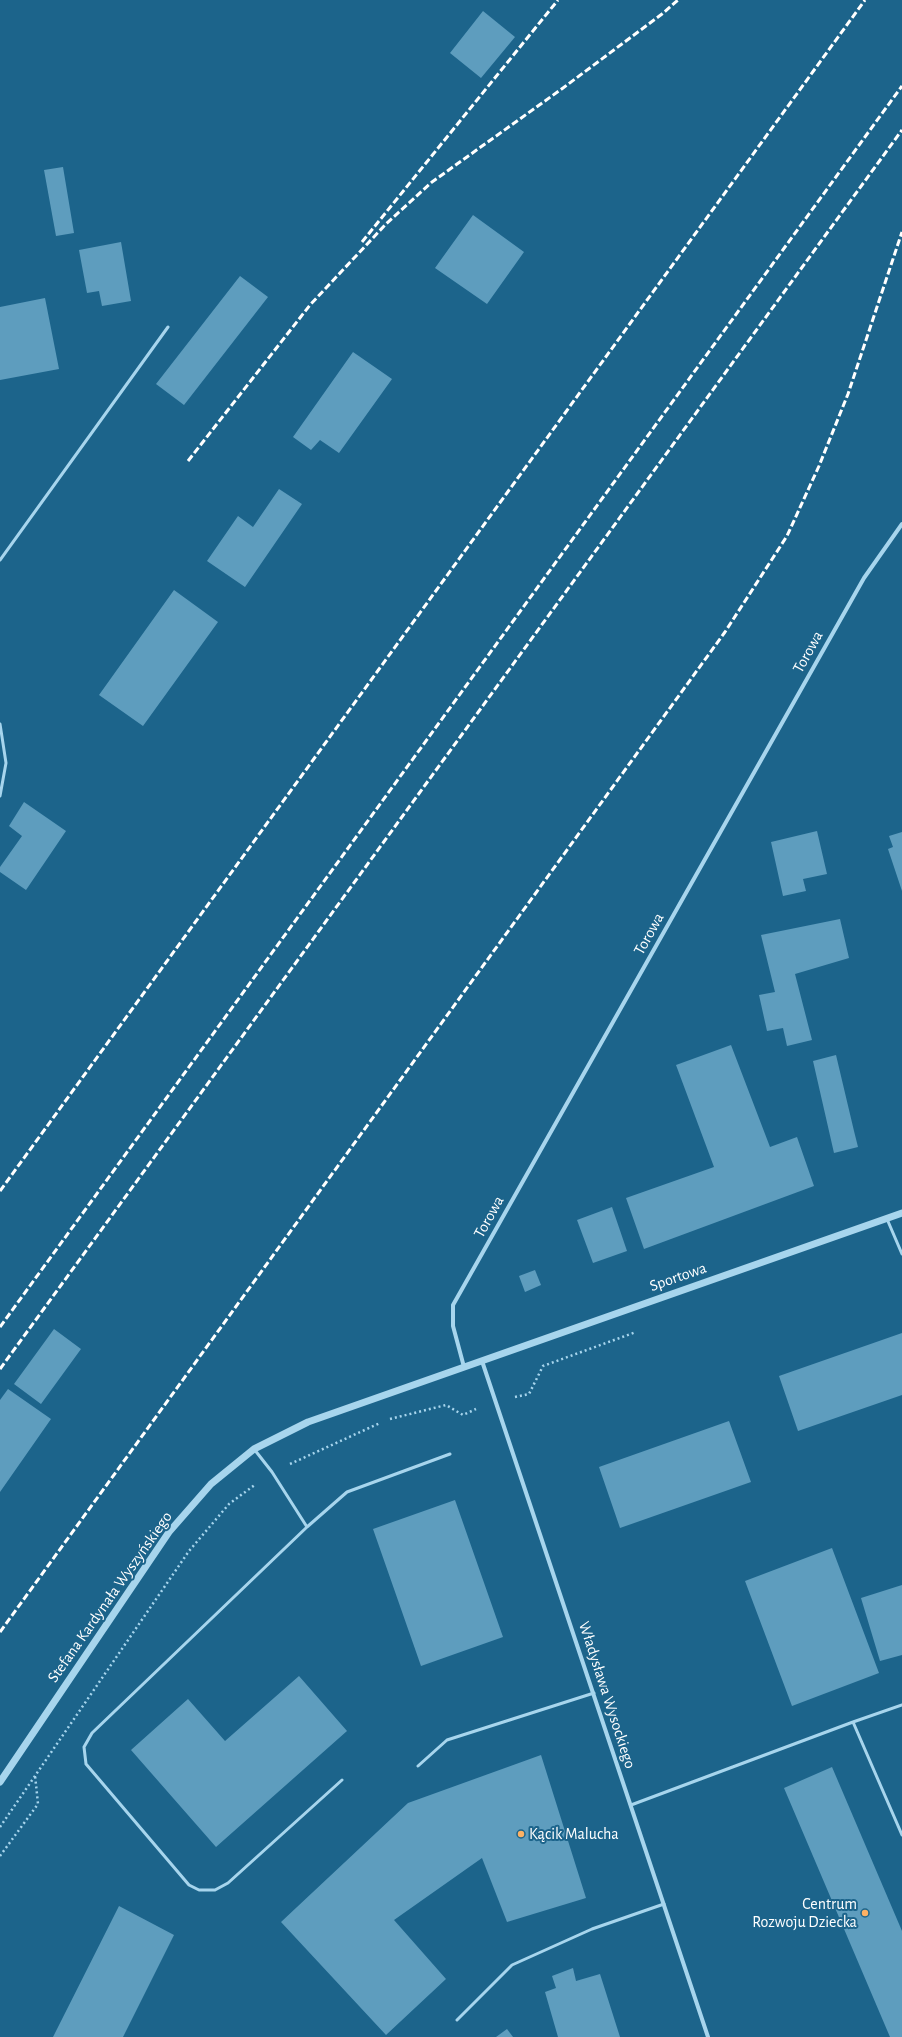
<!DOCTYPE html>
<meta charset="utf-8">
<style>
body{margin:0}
canvas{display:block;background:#1c648b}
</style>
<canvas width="902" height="2037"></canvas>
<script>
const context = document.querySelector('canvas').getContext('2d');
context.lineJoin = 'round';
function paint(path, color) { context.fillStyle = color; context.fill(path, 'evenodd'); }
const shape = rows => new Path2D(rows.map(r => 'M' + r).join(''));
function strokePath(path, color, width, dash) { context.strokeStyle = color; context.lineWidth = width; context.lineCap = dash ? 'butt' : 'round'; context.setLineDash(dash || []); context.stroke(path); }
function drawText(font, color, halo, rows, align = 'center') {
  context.font = font + ' "Alegreya Sans",sans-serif'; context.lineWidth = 4; context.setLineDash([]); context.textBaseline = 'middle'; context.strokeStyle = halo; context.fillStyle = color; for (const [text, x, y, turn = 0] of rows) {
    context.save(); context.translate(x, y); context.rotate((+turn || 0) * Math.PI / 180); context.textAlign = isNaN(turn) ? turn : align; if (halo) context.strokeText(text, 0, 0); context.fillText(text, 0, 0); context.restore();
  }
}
paint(shape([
 [483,11,515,37,481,78,450,53],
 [63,167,74,233,56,236,44,170],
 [473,215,524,252,487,304,435,268],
 [121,242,131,301,102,306,99,291,87,293,79,250],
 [240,276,268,297,184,405,156,384],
 [45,298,59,369,0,380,0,307],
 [353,352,392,379,339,453,320,440,311,450,293,437],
 [279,489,302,504,245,587,207,561,238,516,253,527],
 [174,590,218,622,143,726,99,695],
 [24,802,66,831,26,890,0,872,0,867,22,836,9,826],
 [817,831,827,874,803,879,806,891,783,896,771,842],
 [902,832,902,891,888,849,893,847,889,836],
 [840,919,849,958,795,974,812,1040,787,1046,783,1028,767,1031,759,995,775,992,761,935],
 [731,1045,770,1147,797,1137,814,1186,644,1249,626,1198,714,1167,676,1065],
 [836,1055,854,1131,852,1132,854,1131,858,1147,834,1153,813,1061],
 [612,1207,627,1251,593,1263,577,1220],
 [535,1270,541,1285,525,1292,519,1276],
 [54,1329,81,1349,41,1404,14,1384],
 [902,1333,902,1395,798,1431,779,1376],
 [8,1389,51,1419,0,1492,0,1400],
 [729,1421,751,1482,620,1528,599,1467],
 [455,1500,503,1637,421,1666,373,1529],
 [832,1548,879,1673,792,1706,745,1581],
 [902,1585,902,1655,880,1661,861,1598],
 [299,1676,347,1731,216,1847,131,1750,188,1699,225,1741],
 [541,1755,586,1898,507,1922,482,1858,394,1920,446,1979,386,2035,281,1922,408,1803],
 [832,1767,902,1931,902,2037,890,2037,784,1788],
 [119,1906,174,1935,123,2037,53,2037],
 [573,1968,576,1981,600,1974,620,2037,558,2037,545,1992,556,1988,552,1976],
 [507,2029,513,2037,496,2037]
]), '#5e9dbe');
strokePath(shape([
 [515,1397,529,1394,543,1366,636,1332],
 [390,1419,446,1405,463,1415,476,1409],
 [290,1464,380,1423],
 [0,1827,189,1551,229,1504,256,1484],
 [0,1856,38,1804,35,1775]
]), '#a7d5ed', 2.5, [2, 3]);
strokePath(shape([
 [0,560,168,327],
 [0,724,6,763,0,796],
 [887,1219,902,1254],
 [254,1449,272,1472,307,1527],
 [853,1722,902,1835],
 [418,1766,447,1740,594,1693],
 [342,1780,228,1883,215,1890,199,1890,189,1885,86,1764,84,1747,92,1733,307,1527,347,1492,450,1454],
 [631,1805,853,1722,902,1705],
 [457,2020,512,1965,592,1929,664,1904]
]), '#a7d5ed', 3);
strokePath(shape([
 [482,1361,708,2037],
 [464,1367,453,1326,453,1305,864,578,902,524]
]), '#a7d5ed', 4);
strokePath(shape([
 [0,1782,169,1532,211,1484,254,1449,308,1422,902,1213]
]), '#a7d5ed', 7);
strokePath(shape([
 [362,242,558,0],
 [188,461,310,305,386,224,432,182,563,88,662,14,678,0],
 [0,1191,865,0],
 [0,1327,902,86],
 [0,1369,902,130],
 [0,1632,725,632,787,536,819,466,848,394,902,232]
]), '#fff', 3, [7, 3]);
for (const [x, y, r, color] of [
 [521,1834,4,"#fdb164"],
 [865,1913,4,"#fdb164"]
]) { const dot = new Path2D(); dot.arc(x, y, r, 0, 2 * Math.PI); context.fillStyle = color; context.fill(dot); strokePath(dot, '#1c648b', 1.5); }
drawText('16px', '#fff', '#1c648b', [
 ["Torowa",808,652,-61],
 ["Torowa",649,934,-61],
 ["Torowa",489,1217,-61],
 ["Sportowa",678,1277,-19],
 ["Stefana Kardynała Wyszyńskiego",110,1597,-55],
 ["Władysława Wysockiego",607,1695,72]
]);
drawText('16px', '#fff', '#1c648b', [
 ["Kącik Malucha",529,1834],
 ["Centrum",857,1904,"right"],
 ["Rozwoju Dziecka",857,1922,"right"]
], 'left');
</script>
